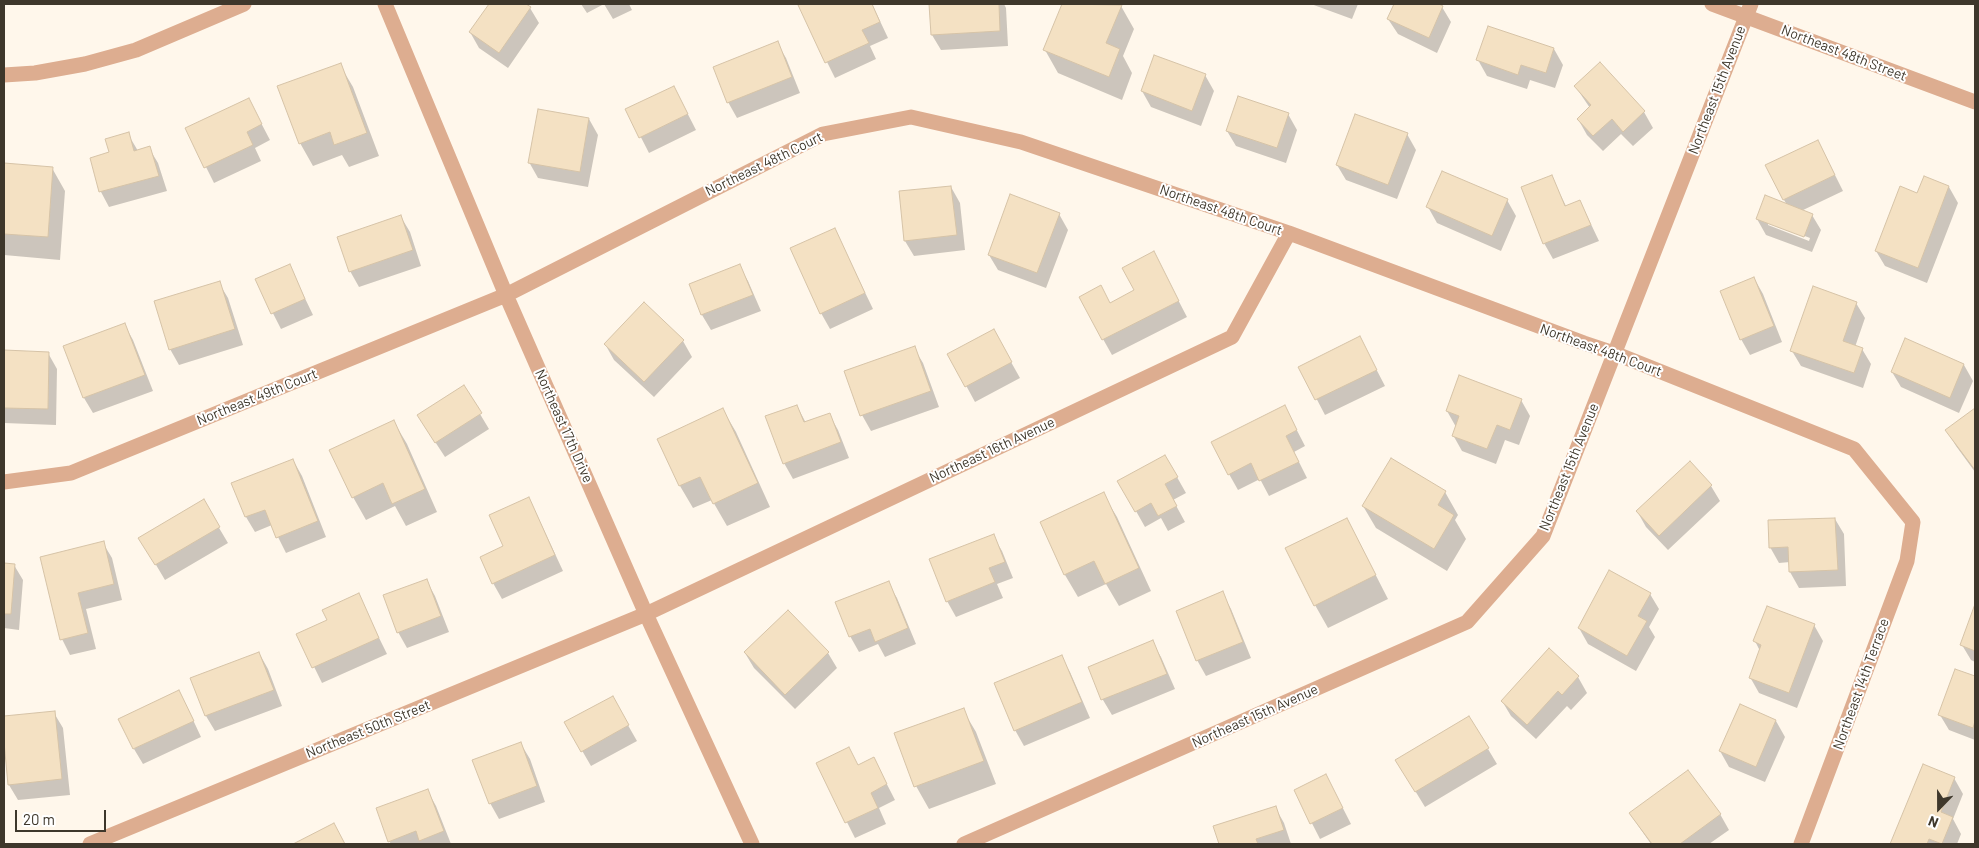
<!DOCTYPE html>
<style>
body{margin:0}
#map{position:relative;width:1979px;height:848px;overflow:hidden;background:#fff7eb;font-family:Barlow,sans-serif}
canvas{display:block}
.frame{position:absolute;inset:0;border:5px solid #3e372b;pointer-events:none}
.north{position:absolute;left:1914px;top:783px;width:50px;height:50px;-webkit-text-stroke:4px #fff;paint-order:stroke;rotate:202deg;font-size:14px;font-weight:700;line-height:20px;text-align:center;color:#3e372b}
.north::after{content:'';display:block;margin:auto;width:18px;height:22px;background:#3e372b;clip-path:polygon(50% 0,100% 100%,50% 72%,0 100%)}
.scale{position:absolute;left:15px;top:810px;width:91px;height:22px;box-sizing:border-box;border:2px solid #3e372b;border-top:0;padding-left:6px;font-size:15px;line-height:18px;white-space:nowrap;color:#3e372b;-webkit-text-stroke:4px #fff;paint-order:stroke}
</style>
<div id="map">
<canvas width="1979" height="848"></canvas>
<div class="frame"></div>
<div class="north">N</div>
<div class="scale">20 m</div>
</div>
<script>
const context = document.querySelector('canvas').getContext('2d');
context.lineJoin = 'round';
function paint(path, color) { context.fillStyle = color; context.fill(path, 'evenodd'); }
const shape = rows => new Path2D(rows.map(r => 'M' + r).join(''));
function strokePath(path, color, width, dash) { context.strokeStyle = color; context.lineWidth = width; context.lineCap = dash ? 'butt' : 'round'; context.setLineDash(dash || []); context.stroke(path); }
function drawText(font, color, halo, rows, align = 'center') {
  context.font = font + ' Barlow,sans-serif'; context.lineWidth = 4; context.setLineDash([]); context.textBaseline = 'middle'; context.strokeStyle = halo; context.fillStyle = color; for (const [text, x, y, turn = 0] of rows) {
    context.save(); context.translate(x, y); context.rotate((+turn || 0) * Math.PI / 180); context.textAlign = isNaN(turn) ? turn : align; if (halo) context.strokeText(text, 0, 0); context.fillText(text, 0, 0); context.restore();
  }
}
paint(shape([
 [490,4,524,4,530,8,539,23,508,68,479,48,470,32],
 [581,4,629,4,632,10,613,19,604,4,587,13],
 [804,4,872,4,888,38,870,46,876,59,835,78,799,6],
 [930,4,1004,4,1006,8,1008,46,941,50,932,35],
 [1064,4,1116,4,1121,6,1134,29,1123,56,1132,73,1122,100,1058,73,1045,50],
 [1311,4,1358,4,1352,19],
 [1395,4,1436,4,1442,7,1451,22,1437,53,1398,34,1388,19],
 [1489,28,1554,49,1563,65,1555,88,1530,80,1527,89,1487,76,1478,60],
 [777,43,786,58,800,93,737,118,728,102],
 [1600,64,1644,112,1653,128,1633,146,1621,134,1603,151,1587,135,1578,119,1590,108,1575,86],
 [340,65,353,87,379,156,349,167,342,155,313,166,300,143],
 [1205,75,1214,91,1201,126,1151,107,1142,91],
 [674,87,696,130,649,153,627,110],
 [249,100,270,140,255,148,261,161,214,183,187,129],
 [1288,114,1297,130,1286,163,1236,146,1227,131],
 [589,119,598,135,588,187,538,178,529,162],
 [128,134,138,151,149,148,158,163,167,191,109,207,101,192,91,159,111,153],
 [1407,134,1416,150,1397,199,1346,180,1337,165],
 [1818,141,1843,191,1801,211,1812,215,1821,230,1812,252,1766,235,1757,219,1787,205,1784,200],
 [1768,222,1810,238,1809,241,1768,225],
 [4,165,52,168,65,191,60,260,4,255],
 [1551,176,1566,206,1580,201,1599,241,1553,259,1544,243],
 [1924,178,1949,187,1958,203,1927,283,1885,266,1876,251,1917,195],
 [951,187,960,203,965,250,914,256,905,241],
 [1507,200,1516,216,1501,251,1437,223,1428,207],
 [1059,214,1068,230,1046,288,998,270,989,255],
 [401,217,410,232,421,266,359,287,350,271],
 [835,230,873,309,830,329,821,313],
 [289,265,313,315,281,329,256,280],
 [739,266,748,281,761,311,711,330,702,315,690,285],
 [1162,269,1187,317,1112,355,1103,339,1111,304,1136,291],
 [1754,278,1763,294,1782,342,1750,355,1741,339],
 [219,283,228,298,243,345,179,365,170,349],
 [1856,303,1865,318,1855,347,1862,349,1871,364,1863,388,1801,366,1792,351],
 [124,324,133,340,153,391,93,413,84,398,64,347],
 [1360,338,1385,386,1325,415,1300,367],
 [1906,340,1964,365,1973,381,1959,413,1901,387,1892,372],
 [683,341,692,357,654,397,614,360,605,344],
 [1002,346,1020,378,975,402,949,354],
 [914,348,923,363,939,407,871,431,862,415],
 [4,352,48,353,57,369,56,425,4,423],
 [1521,400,1530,416,1519,445,1505,440,1496,464,1462,451,1453,435,1456,427,1447,411],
 [797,406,806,423,829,414,838,430,849,458,793,479,784,463],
 [1285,407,1305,446,1294,452,1307,478,1269,496,1260,479,1238,490,1229,474],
 [1975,409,1975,472,1956,446,1947,431],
 [723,410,736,432,770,507,727,526,712,500,693,508,680,486,659,439],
 [480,414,489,429,445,457,428,431],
 [394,422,407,444,437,512,406,526,395,506,366,520,353,497],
 [1165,456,1186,493,1173,500,1185,522,1168,531,1161,518,1145,527,1119,481],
 [293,460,302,476,326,537,286,553,272,525,255,532,246,517,233,484],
 [1690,463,1711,486,1720,501,1668,550,1646,527,1637,511],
 [1445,492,1458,515,1455,520,1466,539,1447,571,1376,528,1363,506],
 [1103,494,1117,517,1151,591,1119,606,1106,584,1078,597,1065,575,1041,522],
 [528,499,537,515,563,571,502,599,493,583,504,546],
 [203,501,228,543,165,580,140,538],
 [1347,519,1388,599,1328,628,1315,605],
 [1835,519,1844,534,1846,586,1799,588,1790,572,1790,562,1779,563,1770,547],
 [993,536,1002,551,1013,578,997,584,1003,598,956,617,947,601],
 [103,543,112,558,122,600,86,609,96,649,70,655,62,639,42,557],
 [4,564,14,565,23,580,19,630,4,628],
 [426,580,435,596,449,632,407,648,398,632],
 [888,583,897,598,916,644,885,657,878,644,859,652,850,636],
 [1222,593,1231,609,1251,658,1206,676,1197,660],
 [1650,594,1659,609,1649,627,1655,637,1636,671,1588,644,1579,628],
 [358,595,387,654,322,683,298,634,328,621],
 [1975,608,1975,662,1971,660,1962,645],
 [788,612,828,653,837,668,795,709,754,668,745,653],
 [1814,625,1823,641,1797,708,1759,693,1750,677,1760,651,1755,641],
 [1152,642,1161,657,1175,689,1112,715,1103,700,1089,667],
 [1549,650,1578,677,1587,693,1571,710,1567,706,1536,739,1511,716,1502,701],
 [259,653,268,669,282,706,215,731,206,716,192,679],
 [1061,657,1070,672,1090,718,1024,746,1015,730],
 [1956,670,1975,677,1975,740,1949,730,1940,715],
 [1740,706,1776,721,1785,737,1765,782,1729,767,1720,751],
 [187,707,201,737,143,764,134,749],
 [963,710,976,732,996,784,929,809,916,786],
 [54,713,63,728,70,795,18,800,9,785,4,717],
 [621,713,637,741,591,766,566,723],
 [521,744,530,759,545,802,499,819,490,803],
 [1488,749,1497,764,1425,807,1406,776],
 [874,759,895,800,879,808,886,824,855,838,817,763,858,766],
 [1326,775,1351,824,1320,839,1295,790],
 [1954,778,1963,794,1953,819,1961,834,1957,844,1892,844],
 [427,790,436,806,451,844,391,844,389,841],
 [1275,807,1284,823,1291,844,1220,844,1214,826],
 [1630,814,1720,814,1729,830,1709,844,1651,844]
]), '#0003');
const building = shape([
 [489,4,526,4,531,7,499,53,469,32,489,4],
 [801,4,872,4,880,22,862,30,869,43,825,63,798,5,801,4],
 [929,4,999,4,1000,31,931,35,929,4],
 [1062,4,1122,5,1106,43,1120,49,1109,77,1043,50,1062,4],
 [1394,4,1439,4,1443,6,1429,38,1387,19,1394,4],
 [1488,26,1554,48,1546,73,1521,65,1518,75,1476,60,1488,26],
 [778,41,792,77,727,103,713,67,778,41],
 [1154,55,1206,74,1192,111,1141,91,1154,55],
 [1600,62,1645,111,1623,132,1612,119,1593,136,1577,119,1591,105,1574,86,1600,62],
 [341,63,367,133,334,145,330,132,299,144,277,86,341,63],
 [674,86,688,114,639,138,625,109,674,86],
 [1238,96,1289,113,1277,148,1226,131,1238,96],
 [249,98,262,124,247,132,253,145,204,168,185,128,249,98],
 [538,109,589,118,580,172,528,163,538,109],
 [1355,114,1408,133,1388,185,1336,165,1355,114],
 [129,132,134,151,150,146,159,176,99,192,90,158,109,152,105,139,129,132],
 [1818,140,1835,175,1783,200,1765,165,1818,140],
 [4,163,53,167,48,237,4,234,4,163],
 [1442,171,1508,199,1492,236,1426,207,1442,171],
 [1552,175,1565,206,1580,200,1591,225,1543,244,1521,187,1552,175],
 [1924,176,1949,186,1918,268,1875,251,1900,186,1917,193,1924,176],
 [951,186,957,235,904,241,899,191,951,186],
 [1010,194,1060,213,1037,273,988,255,1010,194],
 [1765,195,1813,214,1804,237,1756,219,1765,195],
 [401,215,413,250,349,272,337,237,401,215],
 [835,228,865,293,820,314,790,248,835,228],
 [1154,251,1179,301,1102,340,1079,297,1101,285,1110,303,1134,290,1122,268,1154,251],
 [290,264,305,299,271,314,255,279,290,264],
 [740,264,753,295,701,315,689,284,740,264],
 [1754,277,1774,326,1740,340,1720,291,1754,277],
 [220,281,235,329,169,350,154,301,220,281],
 [1813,286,1857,302,1843,341,1863,348,1854,373,1790,351,1813,286],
 [644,302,684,340,644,382,604,344,644,302],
 [125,323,145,375,83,398,63,346,125,323],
 [994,329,1012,362,965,387,947,354,994,329],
 [1360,336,1377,370,1315,400,1298,367,1360,336],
 [1905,338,1964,364,1950,398,1891,372,1905,338],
 [915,346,931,391,860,416,844,371,915,346],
 [4,350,49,352,48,409,4,408,4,350],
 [1459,375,1522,399,1510,430,1497,425,1487,449,1452,436,1459,416,1446,411,1459,375],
 [464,385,482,413,435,443,417,415,464,385],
 [797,405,804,422,830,413,841,442,783,464,765,416,797,405],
 [1285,405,1297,430,1286,436,1299,462,1259,481,1251,463,1228,475,1211,442,1285,405],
 [723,408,758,483,713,504,700,477,679,486,657,439,723,408],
 [1975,408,1975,470,1945,430,1975,408],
 [394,420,425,489,392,504,383,483,352,498,329,450,394,420],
 [1165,455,1178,477,1165,484,1177,506,1158,516,1151,503,1135,512,1117,481,1165,455],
 [1391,458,1446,491,1438,505,1454,515,1434,549,1362,506,1391,458],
 [293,459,318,521,276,538,265,510,245,517,231,483,293,459],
 [1690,461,1712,485,1659,536,1636,511,1690,461],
 [1104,492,1139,568,1105,584,1094,561,1064,575,1040,522,1104,492],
 [529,497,555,555,492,584,480,557,503,546,489,515,529,497],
 [204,499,220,527,155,565,138,538,204,499],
 [1347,518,1376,575,1314,606,1285,548,1347,518],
 [1835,518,1838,570,1789,572,1788,547,1769,548,1768,520,1835,518],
 [994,534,1005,562,989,568,995,582,946,602,929,559,994,534],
 [104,541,114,584,78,593,88,633,60,640,40,557,104,541],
 [4,563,15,564,11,614,4,614,4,563],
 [1609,570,1651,593,1638,616,1647,621,1627,656,1578,628,1609,570],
 [427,579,441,616,397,633,383,595,427,579],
 [889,581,908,628,875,642,870,629,849,637,835,602,889,581],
 [1223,591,1243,642,1196,661,1176,611,1223,591],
 [359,593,379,638,312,668,296,634,327,620,322,610,359,593],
 [1975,604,1975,651,1960,645,1975,604],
 [1767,606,1815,624,1789,693,1749,678,1761,645,1753,641,1767,606],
 [788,610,829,652,785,695,744,652,788,610],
 [1153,640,1167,674,1101,700,1088,667,1153,640],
 [1549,648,1579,676,1562,695,1558,691,1527,725,1501,701,1549,648],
 [259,652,274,690,205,716,190,678,259,652],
 [1062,655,1082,702,1014,731,994,683,1062,655],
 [1955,669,1975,676,1975,721,1973,728,1938,715,1955,669],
 [179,690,194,721,133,749,118,719,179,690],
 [613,696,629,725,581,752,564,722,613,696],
 [1740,704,1776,720,1756,767,1719,751,1740,704],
 [964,708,984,761,914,787,894,733,964,708],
 [55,711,62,779,8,785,4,742,4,716,55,711],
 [1469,716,1489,748,1415,792,1395,760,1469,716],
 [521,742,537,786,489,804,472,760,521,742],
 [849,747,858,765,874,757,887,784,871,793,878,808,845,823,816,763,849,747],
 [1923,764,1955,777,1941,812,1953,817,1942,844,1929,839,1927,844,1890,844,1923,764],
 [1688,770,1721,814,1680,844,1652,844,1629,813,1688,770],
 [1326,774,1343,808,1310,824,1294,790,1326,774],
 [428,789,444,831,419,841,416,831,388,842,376,808,428,789],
 [1276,806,1284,830,1256,839,1258,844,1219,844,1213,826,1276,806],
 [334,823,345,844,293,844,334,823]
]);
paint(building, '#f4e1c3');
strokePath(building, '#d6c3a7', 1);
strokePath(shape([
 [385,4,506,295,646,614,752,844],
 [4,482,71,473,506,295,823,134,911,117,1021,142,1289,233,1584,343,1614,353,1854,449,1913,522,1907,561,1801,844],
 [90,844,646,614,1232,337,1289,233],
 [964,844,1467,622,1543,536,1751,4]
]), '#ddad90', 15);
strokePath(shape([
 [1712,4,1975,102],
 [4,75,35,73,85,64,136,50,244,4]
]), '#ddad90', 15);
drawText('14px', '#3e372b', '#fff', [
 ["Northeast 48th Street",1844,53,21],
 ["Northeast 15th Avenue",1717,90,-69],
 ["Northeast 48th Court",764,164,-26],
 ["Northeast 48th Court",1221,210,19],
 ["Northeast 48th Court",1601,350,20],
 ["Northeast 49th Court",257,397,-22],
 ["Northeast 17th Drive",564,426,66],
 ["Northeast 16th Avenue",992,450,-25],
 ["Northeast 15th Avenue",1569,467,-68],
 ["Northeast 14th Terrace",1861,684,-70],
 ["Northeast 15th Avenue",1255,716,-24],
 ["Northeast 50th Street",368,729,-22]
]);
</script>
